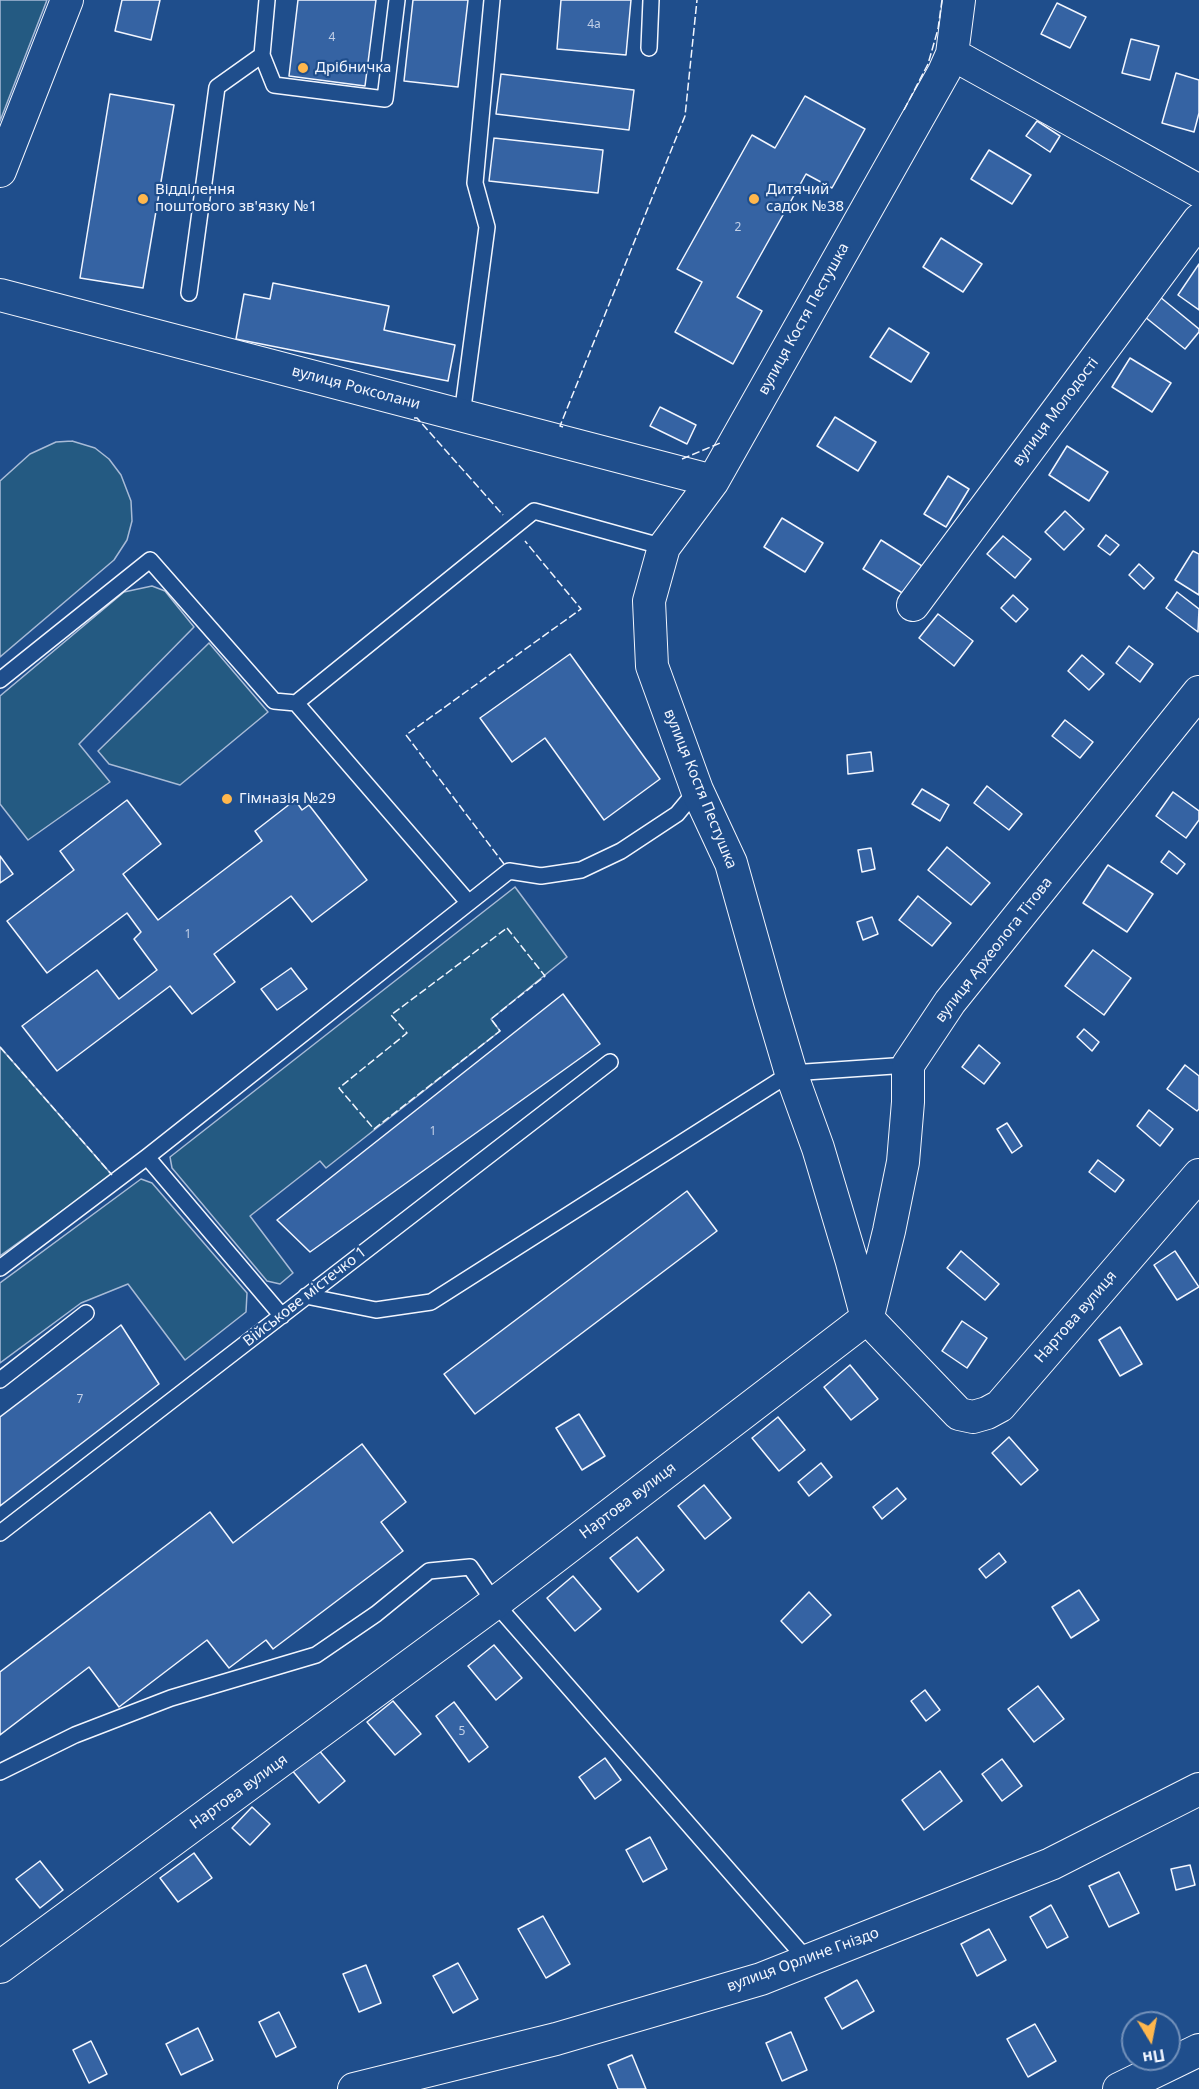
<!DOCTYPE html>
<meta charset="utf-8">
<style>
body{margin:0}
#map{position:relative;width:1199px;height:2089px;overflow:hidden;background:#1f4e8c;font-family:"Noto Sans",sans-serif}
canvas{display:block}
.north{position:absolute;left:1121px;top:2011px;width:60px;height:60px;box-sizing:border-box;background:#1f4e8c;border:2px solid #7391ba;border-radius:50%;rotate:170deg;font-size:16px;font-weight:700;line-height:24px;text-align:center;color:#f2f6ff}
.north::after{content:'';display:block;margin:auto;width:21px;height:27px;background:#ffb74d;clip-path:polygon(50% 0,100% 100%,50% 72%,0 100%)}
</style>
<div id="map">
<canvas width="1199" height="2089"></canvas>
<div class="north">Пн</div>
</div>
<script>
const context = document.querySelector('canvas').getContext('2d');
context.lineJoin = 'round';
function paint(path, color) { context.fillStyle = color; context.fill(path, 'evenodd'); }
const shape = rows => new Path2D(rows.map(r => 'M' + r).join(''));
function strokePath(path, color, width, dash) { context.strokeStyle = color; context.lineWidth = width; context.lineCap = dash ? 'butt' : 'round'; context.setLineDash(dash || []); context.stroke(path); }
function drawText(font, color, halo, rows, align = 'center') {
  context.font = font + ' "Noto Sans",sans-serif'; context.lineWidth = 4.5; context.setLineDash([]); context.textBaseline = 'middle'; context.strokeStyle = halo; context.fillStyle = color; for (const [text, x, y, turn = 0] of rows) {
    context.save(); context.translate(x, y); context.rotate((+turn || 0) * Math.PI / 180); context.textAlign = isNaN(turn) ? turn : align; if (halo) context.strokeText(text, 0, 0); context.fillText(text, 0, 0); context.restore();
  }
}
const green = shape([
 [0,0,47,0,0,121,0,0],
 [72,441,95,448,109,459,121,475,131,501,132,521,127,540,114,560,0,657,0,481,30,454,56,442,72,441],
 [152,586,165,591,194,627,79,744,110,782,28,840,0,804,0,696,124,592,152,586],
 [209,643,268,712,180,785,109,764,98,751,209,643],
 [515,887,567,957,491,1019,500,1031,326,1168,320,1161,250,1216,293,1273,280,1284,267,1281,172,1168,170,1157,515,887],
 [0,1047,112,1175,0,1256,0,1047],
 [141,1179,152,1183,247,1293,246,1312,185,1360,128,1284,81,1303,0,1363,0,1283,141,1179]
]);
paint(green, '#245a82');
strokePath(green, '#a8bbd7', 1.5);
const building = shape([
 [122,0,160,0,151,40,115,31,122,0],
 [298,0,376,0,365,86,289,76,298,0],
 [413,0,468,0,458,87,404,81,413,0],
 [561,0,631,0,626,55,557,49,561,0],
 [1057,3,1086,17,1070,48,1041,34,1057,3],
 [1131,39,1159,46,1150,80,1122,73,1131,39],
 [1176,73,1199,80,1199,113,1194,132,1162,123,1176,73],
 [501,74,634,90,629,130,496,114,501,74],
 [110,94,174,105,143,288,80,278,110,94],
 [805,96,865,129,832,188,806,174,737,297,762,311,733,364,675,332,702,282,677,269,752,135,775,148,805,96],
 [1037,121,1060,136,1050,152,1026,136,1037,121],
 [494,138,603,150,598,193,489,181,494,138],
 [989,150,1031,175,1012,204,971,179,989,150],
 [941,238,982,264,963,292,923,267,941,238],
 [1199,264,1199,310,1178,295,1199,264],
 [273,283,389,306,384,330,455,345,448,381,236,339,244,294,270,299,273,283],
 [1160,297,1199,329,1199,332,1185,349,1145,317,1160,297],
 [889,328,929,353,911,382,870,357,889,328],
 [1130,358,1171,383,1152,412,1112,387,1130,358],
 [660,407,696,425,687,444,650,426,660,407],
 [835,417,876,442,858,471,817,446,835,417],
 [1067,446,1108,472,1089,501,1049,475,1067,446],
 [948,476,969,489,946,527,924,514,948,476],
 [1065,511,1084,529,1064,550,1045,532,1065,511],
 [782,518,823,543,805,572,764,547,782,518],
 [1106,535,1119,545,1110,555,1098,546,1106,535],
 [1003,536,1031,559,1015,578,987,554,1003,536],
 [881,540,922,566,904,594,863,569,881,540],
 [1193,551,1199,554,1199,595,1175,580,1193,551],
 [1139,564,1154,578,1144,589,1129,575,1139,564],
 [1177,592,1199,609,1198,632,1166,608,1177,592],
 [1013,595,1028,609,1016,622,1001,608,1013,595],
 [938,614,973,641,954,666,919,638,938,614],
 [1129,646,1153,664,1140,682,1116,663,1129,646],
 [570,654,660,779,604,820,545,738,512,762,480,718,570,654],
 [1082,655,1104,674,1089,690,1068,671,1082,655],
 [1065,720,1093,742,1080,758,1052,736,1065,720],
 [871,752,873,771,848,774,847,755,871,752],
 [987,786,1022,814,1009,830,974,803,987,786],
 [922,789,949,805,940,821,912,804,922,789],
 [1173,792,1199,811,1199,820,1186,838,1156,816,1173,792],
 [127,800,161,844,123,874,158,920,262,841,255,831,295,800,302,810,309,805,367,880,312,922,291,896,214,954,235,982,192,1014,170,986,57,1071,22,1026,97,970,119,999,157,970,134,939,141,932,127,913,47,973,7,921,74,870,60,851,127,800],
 [947,847,990,883,971,905,928,870,947,847],
 [871,848,875,869,862,872,858,850,871,848],
 [1169,851,1185,864,1177,874,1161,862,1169,851],
 [0,856,13,874,0,883,0,856],
 [1108,865,1153,894,1127,932,1083,903,1108,865],
 [918,896,951,923,932,946,899,920,918,896],
 [872,917,878,934,863,940,857,922,872,917],
 [1093,950,1131,978,1104,1015,1065,986,1093,950],
 [291,968,307,989,277,1010,261,989,291,968],
 [563,994,600,1044,310,1252,277,1220,563,994],
 [1084,1029,1099,1042,1092,1051,1077,1037,1084,1029],
 [979,1045,1000,1063,984,1084,962,1067,979,1045],
 [1185,1065,1199,1076,1199,1109,1197,1111,1167,1089,1185,1065],
 [1149,1110,1173,1129,1160,1146,1137,1126,1149,1110],
 [1007,1123,1022,1146,1012,1153,997,1129,1007,1123],
 [1098,1160,1124,1180,1115,1192,1089,1172,1098,1160],
 [687,1191,717,1231,475,1414,444,1374,687,1191],
 [961,1251,999,1284,985,1300,947,1268,961,1251],
 [1175,1251,1199,1287,1177,1300,1154,1265,1175,1251],
 [962,1321,987,1338,967,1368,942,1351,962,1321],
 [121,1325,159,1384,0,1506,0,1417,121,1325],
 [1120,1327,1142,1364,1120,1376,1099,1340,1120,1327],
 [850,1365,878,1399,851,1420,824,1387,850,1365],
 [579,1414,605,1456,582,1470,556,1428,579,1414],
 [778,1417,805,1450,779,1471,752,1438,778,1417],
 [1009,1437,1038,1470,1021,1485,992,1453,1009,1437],
 [362,1444,406,1502,381,1522,403,1551,273,1649,266,1640,229,1668,207,1640,119,1707,89,1667,0,1735,0,1672,210,1512,233,1543,362,1444],
 [821,1463,832,1477,809,1496,798,1482,821,1463],
 [704,1485,731,1518,705,1539,678,1506,704,1485],
 [897,1488,906,1499,882,1519,873,1507,897,1488],
 [637,1537,664,1570,638,1592,610,1558,637,1537],
 [999,1553,1006,1562,986,1578,979,1569,999,1553],
 [573,1576,601,1609,575,1631,547,1598,573,1576],
 [1079,1590,1099,1620,1071,1638,1052,1607,1079,1590],
 [809,1592,831,1615,802,1643,781,1621,809,1592],
 [494,1645,522,1678,496,1700,468,1666,494,1645],
 [1038,1686,1064,1719,1034,1742,1008,1709,1038,1686],
 [925,1690,940,1710,926,1721,911,1701,925,1690],
 [393,1701,421,1734,395,1755,367,1722,393,1701],
 [454,1702,488,1747,469,1762,436,1716,454,1702],
 [317,1748,345,1781,319,1803,291,1769,317,1748],
 [605,1758,621,1780,595,1799,579,1777,605,1758],
 [1002,1759,1022,1786,1002,1801,982,1774,1002,1759],
 [940,1771,962,1801,924,1830,902,1800,940,1771],
 [252,1807,270,1824,250,1845,232,1828,252,1807],
 [650,1837,667,1869,643,1882,626,1850,650,1837],
 [194,1853,212,1878,178,1902,160,1878,194,1853],
 [40,1861,63,1890,40,1908,16,1879,40,1861],
 [1190,1865,1195,1885,1176,1890,1171,1869,1190,1865],
 [1119,1872,1139,1913,1109,1927,1089,1886,1119,1872],
 [1051,1905,1068,1937,1047,1948,1030,1917,1051,1905],
 [543,1916,570,1964,546,1978,518,1929,543,1916],
 [989,1929,1006,1960,977,1976,961,1944,989,1929],
 [458,1963,478,1999,453,2013,433,1976,458,1963],
 [366,1965,381,2003,359,2012,343,1974,366,1965],
 [857,1980,874,2011,842,2029,825,1998,857,1980],
 [279,2012,296,2047,276,2057,259,2022,279,2012],
 [1035,2024,1056,2061,1028,2077,1007,2039,1035,2024],
 [198,2028,213,2060,181,2075,166,2044,198,2028],
 [791,2032,807,2070,782,2081,766,2043,791,2032],
 [91,2041,107,2074,89,2083,73,2050,91,2041],
 [632,2055,646,2089,618,2089,608,2065,632,2055]
]);
paint(building, '#3563a3');
strokePath(building, '#f2f6ff', 1.5);
const lane = shape([
 [649,48,651,0],
 [262,55,274,85,385,99,397,0],
 [189,293,217,87,262,55,267,0],
 [462,415,487,227,475,183,492,0],
 [0,680,150,560,274,701,296,703,468,902],
 [296,703,534,511,664,547],
 [147,1157,282,1316],
 [0,1268,147,1157,509,871,541,876,581,870,621,851,677,814,697,790],
 [306,1296,376,1310,431,1302,791,1073,908,1065],
 [0,1380,86,1313],
 [0,1533,610,1062],
 [0,1772,75,1735,171,1698,316,1655,376,1614,429,1571,470,1567,495,1603,808,1961]
]);
const street = shape([
 [952,54,1199,191],
 [0,171,67,0],
 [0,295,713,481],
 [913,605,1199,220],
 [868,1316,889,1231,903,1162,908,1102,908,1065,950,1002,1199,692],
 [867,1318,852,1262,818,1148,791,1073,770,1002,731,863,697,790,652,666,649,601,664,547,713,481,944,72,952,54,959,0],
 [0,1967,495,1603,867,1318,959,1414,973,1417,987,1413,1000,1406,1199,1175],
 [354,2089,556,2039,761,1979,1051,1864,1199,1789],
 [1119,2089,1199,2050]
]);
strokePath(lane, '#f2f6ff', 18);
strokePath(street, '#f2f6ff', 34);
strokePath(lane, '#1f4e8c', 15);
strokePath(street, '#1f4e8c', 32);
strokePath(shape([
 [904,110,928,64,938,29,942,0],
 [414,418,417,418,503,515],
 [563,427,560,426,685,116,697,0],
 [682,459,720,443],
 [504,864,406,735,581,609,525,541],
 [507,928,545,976,491,1019,500,1031,374,1129,339,1088,407,1033,391,1015,507,928],
 [0,1047,112,1175]
]), '#f2f6ff', 1.5, [8, 3]);
for (const [x, y, r, color] of [
 [303,68,6,"#ffb74d"],
 [143,199,6,"#ffb74d"],
 [754,199,6,"#ffb74d"],
 [227,799,6,"#ffb74d"]
]) { const dot = new Path2D(); dot.arc(x, y, r, 0, 2 * Math.PI); context.fillStyle = color; context.fill(dot); strokePath(dot, '#1f4e8c', 2); }
drawText('12px', '#c3d1e8', null, [
 ["4а",594,25],
 ["4",332,38],
 ["2",738,228],
 ["1",188,935],
 ["1",433,1132],
 ["7",80,1400],
 ["5",462,1732]
]);
drawText('15px', '#f2f6ff', '#1f4e8c', [
 ["Дрібничка",315,68],
 ["Відділення",155,190],
 ["поштового зв'язку №1",155,207],
 ["Дитячий",766,190],
 ["садок №38",766,207],
 ["Гімназія №29",239,799]
], 'left');
drawText('15px', '#f2f6ff', '#1f4e8c', [
 ["вулиця Костя Пестушка",804,319,-61],
 ["вулиця Роксолани",356,388,15],
 ["вулиця Молодості",1056,412,-53],
 ["вулиця Костя Пестушка",700,789,68],
 ["вулиця Археолога Тітова",994,950,-52],
 ["Військове містечко 1",305,1297,-38],
 ["Нартова вулиця",1076,1317,-49],
 ["Нартова вулиця",628,1501,-37],
 ["Нартова вулиця",239,1792,-36],
 ["вулиця Орлине Гніздо",803,1960,-20]
]);
</script>
